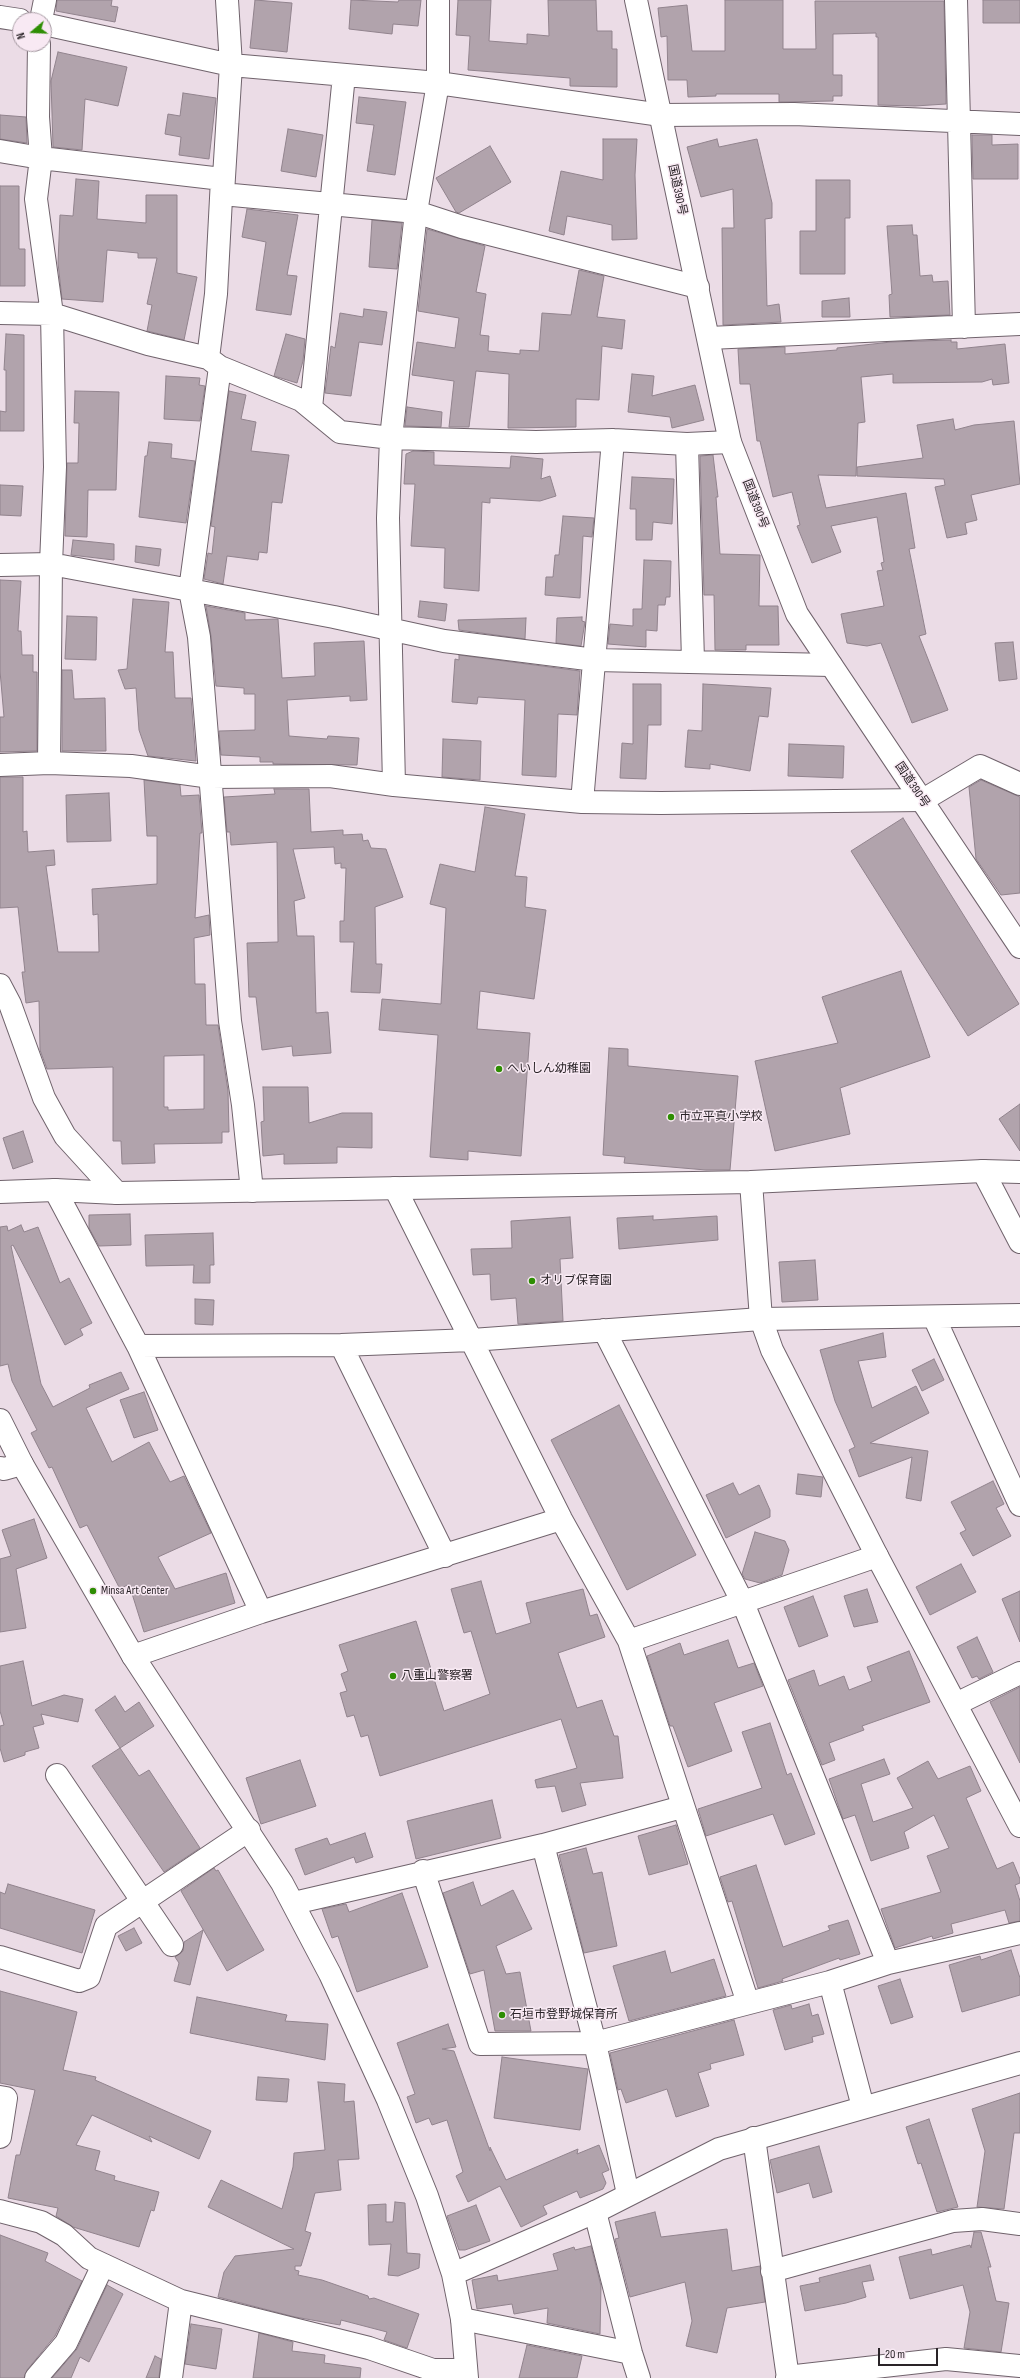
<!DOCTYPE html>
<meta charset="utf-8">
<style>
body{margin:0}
#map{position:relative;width:1020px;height:2378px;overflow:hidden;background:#ebdce6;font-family:"Sofia Sans Condensed",sans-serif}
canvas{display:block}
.north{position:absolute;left:12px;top:12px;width:40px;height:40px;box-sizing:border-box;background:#f8e9f3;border:1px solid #a69aa2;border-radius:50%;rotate:251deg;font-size:11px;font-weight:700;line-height:16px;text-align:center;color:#2a2428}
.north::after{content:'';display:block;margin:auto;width:14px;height:18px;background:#2e8e03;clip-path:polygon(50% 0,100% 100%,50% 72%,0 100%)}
.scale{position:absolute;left:878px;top:2348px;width:60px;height:18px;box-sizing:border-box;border:2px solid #2a2428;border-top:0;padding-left:5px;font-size:12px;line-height:14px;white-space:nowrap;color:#2a2428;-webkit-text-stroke:3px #f8e9f3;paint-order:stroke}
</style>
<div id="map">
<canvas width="1020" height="2378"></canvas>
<div class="north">N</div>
<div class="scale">20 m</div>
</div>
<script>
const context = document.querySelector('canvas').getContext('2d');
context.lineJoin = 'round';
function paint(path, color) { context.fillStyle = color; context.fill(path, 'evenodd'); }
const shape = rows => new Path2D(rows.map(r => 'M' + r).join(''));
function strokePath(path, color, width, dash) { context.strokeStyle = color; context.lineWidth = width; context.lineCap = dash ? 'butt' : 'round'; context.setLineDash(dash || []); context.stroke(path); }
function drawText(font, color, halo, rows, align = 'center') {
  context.font = font + ' "Sofia Sans Condensed","Noto Sans JP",sans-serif'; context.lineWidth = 3; context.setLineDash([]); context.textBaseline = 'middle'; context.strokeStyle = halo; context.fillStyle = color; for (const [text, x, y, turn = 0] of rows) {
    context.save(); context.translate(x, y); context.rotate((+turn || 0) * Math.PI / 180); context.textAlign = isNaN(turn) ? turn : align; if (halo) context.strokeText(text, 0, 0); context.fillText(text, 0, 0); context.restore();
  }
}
const building = shape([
 [57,0,112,0,111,6,118,7,115,22,56,11,57,0],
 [255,0,292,3,287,52,250,48,255,0],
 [351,0,398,2,399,0,421,0,418,26,393,24,392,34,349,29,351,0],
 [458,0,491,0,489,41,527,44,527,34,549,36,548,0,596,0,597,31,612,31,612,49,617,49,617,87,570,86,570,78,468,70,470,36,456,35,458,0],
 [725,0,783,0,783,49,816,49,815,1,944,1,946,104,915,106,878,105,878,37,876,37,876,33,833,34,833,75,842,75,842,96,833,96,833,101,779,102,779,94,716,94,716,96,688,97,687,80,668,80,667,36,661,37,658,8,687,5,692,51,725,51,725,0],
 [983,0,1020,0,1020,23,983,23,983,0],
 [58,52,127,67,118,106,85,99,82,150,53,147,51,81,58,52],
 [183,93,216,98,209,159,179,155,181,137,165,134,168,114,180,116,183,93],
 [359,97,406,102,395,175,367,171,374,125,356,123,359,97],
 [0,115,26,117,27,143,0,139,0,115],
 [288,129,323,135,316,177,281,171,288,129],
 [972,135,992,135,992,145,1018,144,1018,179,973,179,972,135],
 [603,139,637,139,635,175,637,239,612,240,612,225,567,216,564,235,549,231,561,171,603,180,603,139],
 [717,139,719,147,757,139,772,203,772,218,765,219,767,306,779,304,781,322,723,325,722,228,734,228,733,189,701,197,687,147,717,139],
 [490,146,511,182,459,213,456,212,436,178,490,146],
 [76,179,99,181,97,219,146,223,146,195,177,195,177,273,197,277,184,340,147,331,152,305,147,304,157,258,138,258,138,253,107,250,103,302,62,299,58,263,60,215,73,216,76,179],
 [816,180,850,180,850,218,845,218,845,274,800,274,800,231,816,231,816,180],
 [0,186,19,186,19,249,25,249,25,286,0,286,0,186],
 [247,209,298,215,287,275,297,276,291,315,256,310,266,242,242,237,247,209],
 [372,220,402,223,397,269,369,267,372,220],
 [912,225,913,235,917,235,920,276,932,275,933,282,948,281,950,315,890,317,889,295,892,294,887,226,912,225],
 [427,229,485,246,476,292,486,294,480,335,489,336,488,351,520,354,520,350,539,351,542,313,571,315,579,270,604,276,597,317,625,320,622,349,602,346,599,400,576,399,576,427,508,428,509,374,476,371,469,427,449,427,454,381,412,375,417,342,455,348,459,318,418,311,427,229],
 [849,298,850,317,822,317,822,301,849,298],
 [364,309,387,312,382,345,359,342,351,396,325,393,331,346,335,348,340,313,363,317,364,309],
 [6,334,24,335,24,431,0,431,0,411,6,412,6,370,4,370,6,334],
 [286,334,305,339,303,361,297,383,274,376,286,334],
 [951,340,951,342,957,342,957,349,1005,344,1009,383,993,385,992,379,982,382,893,383,893,374,861,377,865,422,858,423,856,476,818,475,826,508,906,493,915,548,909,549,926,634,919,636,948,710,912,723,881,643,867,646,847,643,841,614,884,606,877,571,883,570,881,563,884,562,877,517,831,526,841,552,812,563,797,526,800,525,792,492,773,497,760,441,757,441,750,384,740,384,738,349,785,347,785,354,837,350,837,348,891,342,951,340],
 [632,374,654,376,652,396,695,385,704,420,672,428,670,417,628,412,632,374],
 [166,376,200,378,199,385,205,386,200,421,164,419,166,376],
 [75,391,119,392,116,490,88,490,87,537,65,536,67,463,78,463,79,423,74,423,75,391],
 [229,391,246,395,241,419,256,422,251,451,289,455,282,503,272,502,267,553,259,552,258,560,227,556,223,584,204,579,208,553,212,554,215,527,211,526,229,391],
 [407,407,442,412,441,427,405,426,407,407],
 [953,419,955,430,974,425,1014,421,1020,484,971,495,977,520,965,523,967,534,947,538,935,487,945,485,944,479,857,476,857,467,923,458,917,425,953,419],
 [149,442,172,444,171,458,195,461,186,523,139,517,145,456,147,456,149,442],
 [413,451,434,452,434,465,510,468,511,456,543,459,541,479,550,476,556,496,540,501,490,498,490,503,482,502,479,591,444,588,445,548,411,546,415,484,404,484,406,454,413,451],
 [713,455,718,497,716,497,720,554,760,555,759,606,778,606,779,645,746,645,746,650,715,650,714,595,704,595,700,456,713,455],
 [632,477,674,479,672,524,653,522,652,540,636,540,636,509,630,509,632,477],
 [0,485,23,486,21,516,0,515,0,485],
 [563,516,594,518,592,537,583,536,580,598,545,595,546,577,553,577,555,555,559,555,563,516],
 [73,540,114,544,114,560,71,555,73,540],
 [136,546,161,549,159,566,135,562,136,546],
 [644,560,671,561,670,597,666,597,665,605,658,605,657,631,646,630,646,647,608,644,610,624,633,626,633,609,642,609,644,560],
 [0,580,21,581,18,631,21,631,22,655,33,655,33,672,37,672,37,751,0,752,0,717,4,717,0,671,0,580],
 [133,599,169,602,165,652,173,652,175,698,191,698,196,761,148,756,139,730,136,688,125,689,118,670,127,669,133,599],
 [420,601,447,604,445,621,418,617,420,601],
 [206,606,245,613,245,620,278,619,282,678,315,676,314,643,364,641,367,700,350,701,350,696,287,700,289,736,327,739,328,736,359,738,357,765,273,764,273,762,260,762,260,757,221,755,219,731,255,730,255,694,244,694,244,688,216,686,211,636,206,606],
 [67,616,97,617,96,660,65,659,67,616],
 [582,617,582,621,585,622,581,646,556,643,557,618,582,617],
 [526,618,525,639,459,630,458,620,526,618],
 [1013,642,1017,679,999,681,995,643,1013,642],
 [459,655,580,671,577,715,558,714,556,777,522,775,525,700,478,697,477,704,452,702,455,659,459,660,459,655],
 [62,670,72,670,74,699,105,698,106,751,62,751,62,670],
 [633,684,661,684,661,725,648,725,646,779,620,778,622,743,633,744,633,684],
 [703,684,771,688,768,717,759,716,750,771,710,764,710,769,685,767,688,730,702,731,703,684],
 [443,739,481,741,480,780,442,777,443,739],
 [789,744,844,746,843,778,788,776,789,744],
 [0,777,23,777,23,832,27,831,28,852,54,850,55,865,46,866,58,952,99,952,98,914,93,915,92,889,157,884,157,836,147,836,144,780,180,785,181,796,199,795,202,833,200,833,195,918,209,915,210,935,194,938,195,984,205,984,206,1025,218,1025,228,1091,229,1132,222,1132,222,1143,154,1144,155,1163,122,1164,121,1141,113,1141,113,1067,47,1069,40,1050,39,1001,26,1003,22,972,25,972,18,907,0,908,0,777],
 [204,1055,204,1109,168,1110,168,1107,164,1107,164,1056,204,1055],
 [981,780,1020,797,1020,893,1001,895,976,859,969,787,981,780],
 [274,789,309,789,311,832,343,830,343,835,362,834,363,841,368,840,371,848,386,849,403,897,375,907,376,964,382,964,380,993,351,992,354,942,340,942,340,921,344,921,346,868,341,868,341,863,335,864,334,847,293,849,305,898,294,901,297,936,314,936,316,1013,328,1012,331,1053,293,1056,292,1046,262,1050,256,997,249,997,247,943,278,942,277,842,231,845,230,832,227,832,224,797,275,794,274,789],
 [109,793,111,841,67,842,66,795,109,793],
 [485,807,525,814,515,876,527,877,525,907,546,910,534,999,480,991,477,1029,530,1033,521,1156,468,1151,468,1160,430,1157,438,1035,379,1030,382,999,441,1004,446,908,430,904,440,864,475,872,485,807],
 [903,818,1019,1004,968,1036,851,851,903,818],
 [901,971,930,1057,840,1088,850,1134,775,1151,755,1061,838,1043,822,997,901,971],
 [609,1048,628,1049,628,1066,738,1076,730,1170,706,1170,624,1163,625,1157,603,1155,609,1048],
 [263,1087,308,1087,309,1123,342,1113,372,1113,372,1148,337,1147,337,1163,284,1164,284,1154,263,1156,261,1122,264,1121,263,1087],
 [1020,1104,1020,1151,999,1119,1020,1104],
 [23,1131,33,1162,13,1169,3,1138,23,1131],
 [130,1214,131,1245,99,1246,89,1228,89,1215,130,1214],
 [653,1216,653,1220,717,1216,718,1240,619,1249,617,1218,653,1216],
 [570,1217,573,1258,560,1259,563,1321,518,1324,516,1298,491,1300,490,1274,473,1275,471,1249,512,1248,511,1221,570,1217],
 [21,1225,24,1232,38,1227,60,1283,69,1278,92,1323,80,1329,83,1335,65,1345,13,1245,11,1246,41,1384,53,1407,90,1388,89,1385,121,1372,129,1389,86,1408,112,1462,149,1442,170,1482,184,1476,211,1533,158,1557,175,1589,226,1573,235,1603,144,1632,129,1584,120,1589,87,1525,80,1528,52,1467,49,1468,31,1433,37,1430,12,1381,8,1364,0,1366,0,1227,7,1226,8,1231,21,1225],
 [213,1233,214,1265,210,1265,210,1283,193,1283,194,1265,146,1266,145,1235,213,1233],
 [815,1260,818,1300,782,1302,779,1262,815,1260],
 [195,1299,214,1300,213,1325,195,1324,195,1299],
 [883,1333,886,1357,858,1361,872,1408,916,1386,929,1413,870,1443,928,1451,921,1501,906,1498,912,1457,859,1477,849,1450,855,1447,835,1401,820,1350,883,1333],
 [934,1359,944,1380,922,1391,912,1370,934,1359],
 [144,1392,158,1430,134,1438,120,1400,144,1392],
 [619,1405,696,1555,627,1590,551,1440,619,1405],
 [798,1474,823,1477,821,1497,796,1494,798,1474],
 [993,1481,1004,1504,996,1508,1011,1536,973,1556,960,1533,966,1530,951,1502,993,1481],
 [733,1483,739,1495,759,1485,770,1510,770,1517,726,1538,706,1495,733,1483],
 [34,1519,47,1558,16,1569,26,1628,0,1632,0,1559,11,1556,2,1530,34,1519],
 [755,1532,785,1541,789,1550,782,1575,760,1583,745,1579,742,1574,755,1532],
 [961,1564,976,1592,930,1615,916,1587,961,1564],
 [481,1581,496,1634,531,1623,526,1603,583,1589,590,1616,597,1614,605,1637,558,1653,577,1708,602,1700,614,1736,618,1736,623,1778,580,1783,586,1805,562,1812,555,1786,537,1788,535,1780,577,1768,561,1719,380,1776,368,1735,361,1737,354,1715,347,1717,340,1693,347,1691,341,1674,348,1671,339,1645,416,1621,444,1711,490,1694,471,1631,464,1633,451,1589,481,1581],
 [867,1589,878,1622,854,1627,844,1596,867,1589],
 [1020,1591,1020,1642,1002,1599,1020,1591],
 [813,1596,828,1636,799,1647,784,1607,813,1596],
 [977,1637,993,1672,979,1679,977,1676,972,1678,957,1647,977,1637],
 [728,1640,738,1668,754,1663,763,1686,714,1703,732,1751,688,1767,673,1726,670,1726,647,1656,680,1643,684,1655,728,1640],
 [909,1651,930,1702,862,1726,864,1730,829,1743,835,1760,822,1765,788,1680,814,1670,819,1686,844,1676,849,1690,872,1681,867,1667,909,1651],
 [23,1661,32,1706,64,1695,83,1699,78,1722,41,1714,44,1724,33,1727,39,1748,25,1752,25,1755,4,1762,0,1748,0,1726,4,1725,0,1711,0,1666,23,1661],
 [1020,1687,1020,1763,990,1702,1020,1687],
 [115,1696,125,1712,139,1702,154,1726,120,1748,139,1776,149,1770,200,1848,164,1872,92,1766,120,1748,95,1710,115,1696],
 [770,1723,787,1775,791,1773,815,1834,785,1845,773,1814,706,1836,698,1809,762,1788,742,1732,770,1723],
 [884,1759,890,1774,861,1784,873,1822,913,1808,897,1778,928,1761,938,1779,970,1766,981,1791,966,1798,997,1869,1013,1862,1020,1879,1020,1883,1015,1885,1020,1901,1020,1921,1009,1923,1005,1910,951,1924,953,1933,933,1939,932,1936,895,1948,881,1909,941,1892,927,1856,949,1848,934,1815,904,1832,909,1848,871,1861,855,1815,843,1819,829,1779,884,1759],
 [300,1760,316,1806,261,1824,246,1778,300,1760],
 [492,1800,501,1838,416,1859,407,1821,492,1800],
 [676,1825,688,1864,649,1875,638,1836,676,1825],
 [365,1833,373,1857,356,1863,354,1857,305,1875,295,1849,327,1838,330,1845,365,1833],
 [586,1848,593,1874,602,1872,617,1946,584,1953,559,1855,586,1848],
 [756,1865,783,1947,830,1930,828,1926,848,1920,860,1954,840,1960,839,1958,782,1979,783,1981,758,1988,732,1901,728,1902,720,1877,756,1865],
 [214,1868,216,1871,218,1870,264,1950,227,1971,181,1891,214,1868],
 [473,1882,481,1906,513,1890,532,1929,496,1946,506,1974,520,1972,531,2031,495,2031,484,1970,470,1974,443,1893,473,1882],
 [8,1884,95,1910,82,1953,0,1928,0,1892,5,1894,8,1884],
 [402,1893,428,1967,357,1992,338,1936,332,1938,322,1909,346,1904,349,1912,402,1893],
 [134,1928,142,1943,126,1951,118,1936,134,1928],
 [203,1930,190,1985,174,1981,179,1963,175,1957,183,1951,184,1942,203,1930],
 [1011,1950,1020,1978,1020,1995,962,2012,949,1965,980,1956,981,1960,1011,1950],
 [665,1951,671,1973,714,1959,726,1996,629,2021,613,1966,665,1951],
 [900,1979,913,2017,891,2024,878,1986,900,1979],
 [0,1991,77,2012,63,2070,96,2077,95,2080,211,2131,199,2159,149,2136,152,2142,92,2115,76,2145,100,2151,95,2170,115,2176,114,2180,159,2192,154,2211,151,2210,139,2247,73,2227,56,2216,58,2208,8,2198,16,2155,20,2155,35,2090,0,2083,0,1991],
 [197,1997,287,2015,285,2021,328,2024,325,2060,190,2033,197,1997],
 [809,2004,812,2016,818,2014,824,2034,812,2037,813,2042,785,2050,773,2010,791,2005,792,2009,809,2004],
 [734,2020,744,2055,710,2064,711,2069,698,2073,709,2106,676,2117,667,2089,626,2103,621,2089,618,2090,610,2053,734,2020],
 [448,2024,456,2047,442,2049,454,2051,490,2151,490,2147,506,2180,578,2149,577,2154,599,2145,609,2170,602,2173,606,2183,603,2189,580,2198,577,2191,543,2206,547,2214,521,2227,500,2186,468,2202,456,2176,463,2172,447,2120,432,2125,429,2118,416,2123,407,2097,415,2094,397,2043,448,2024],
 [502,2057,588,2069,580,2130,494,2118,502,2057],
 [258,2077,289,2079,287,2102,256,2100,258,2077],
 [318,2082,345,2084,344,2102,354,2101,359,2159,338,2160,341,2190,315,2193,305,2231,311,2233,301,2266,295,2266,295,2270,299,2271,298,2275,322,2280,368,2296,369,2299,374,2298,419,2314,407,2348,384,2340,387,2332,341,2320,340,2325,295,2317,218,2297,224,2272,235,2256,294,2249,208,2207,221,2180,282,2209,293,2167,294,2153,325,2150,318,2082],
 [1020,2093,1020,2133,1014,2133,1004,2209,977,2207,985,2151,972,2109,1020,2093],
 [929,2119,958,2207,937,2212,921,2163,918,2164,906,2127,929,2119],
 [819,2146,832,2192,813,2198,809,2183,777,2193,770,2160,819,2146],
 [395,2202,405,2203,407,2253,420,2254,419,2268,398,2276,388,2275,391,2244,369,2245,368,2205,386,2204,386,2222,393,2222,395,2202],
 [476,2205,490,2241,465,2250,459,2250,447,2216,476,2205],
 [655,2212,661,2237,727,2229,732,2271,760,2266,765,2302,727,2308,717,2353,686,2346,692,2321,685,2282,630,2297,615,2239,619,2238,615,2222,655,2212],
 [974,2232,981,2232,991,2267,988,2267,996,2301,1009,2303,1001,2352,964,2348,970,2312,963,2285,910,2299,899,2257,931,2249,932,2255,970,2245,971,2248,974,2232],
 [0,2235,48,2253,45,2261,82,2281,55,2336,27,2370,24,2378,0,2378,0,2235],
 [591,2246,601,2286,600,2334,547,2323,548,2308,514,2314,512,2304,477,2309,472,2280,497,2275,498,2281,558,2270,553,2254,574,2247,575,2250,591,2246],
 [870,2265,874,2280,862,2282,866,2297,846,2303,805,2311,800,2286,820,2282,819,2278,870,2265],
 [107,2285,123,2294,89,2362,80,2357,71,2378,52,2378,77,2349,107,2285],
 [191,2324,222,2329,216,2369,185,2364,191,2324],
 [259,2333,293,2342,292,2351,325,2355,324,2363,361,2368,360,2378,253,2378,259,2333],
 [527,2345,582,2356,577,2378,519,2378,527,2345],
 [155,2356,161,2359,159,2378,146,2378,155,2356]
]);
paint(building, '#b1a3ac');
strokePath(building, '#91838d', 1);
const minor = shape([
 [956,0,964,327],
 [0,17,20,20],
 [41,20,45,0],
 [44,24,231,65,438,83,661,115,794,114,1020,124],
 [39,44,38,117,41,158,36,199,52,314,55,467,51,564,49,763],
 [0,151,41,158,222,179],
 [223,193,231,65,227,0],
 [222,194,416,212,462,227,698,287],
 [0,313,52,314,148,344,208,358,220,367,301,400,340,432,391,438,536,442,613,440,687,444,730,442],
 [709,338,1020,324],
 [208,358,216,294,222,179],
 [220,367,190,590,199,637,230,1021,243,1105,252,1191],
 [311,408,344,75],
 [687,444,693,661],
 [0,565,51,564,334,617,444,641,595,660,831,665],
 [0,765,49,763,131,766,211,777,330,776,394,785,582,802,661,803,923,800,980,766,1020,784],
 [394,785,388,518,391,438,416,212,438,83,438,0],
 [582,802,613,440],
 [0,985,10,1004,44,1098,65,1136,117,1193],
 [983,1171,1020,1242],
 [395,1188,561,1519,629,1641,748,2003],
 [55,1190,138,1346,261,1612],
 [934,1317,1020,1505],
 [604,1330,743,1603,888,1963],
 [341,1345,445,1556],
 [138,1346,341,1345,472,1340,761,1319,1020,1315],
 [0,1468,4,1469,22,1464],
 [629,1641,877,1556],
 [133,1656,261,1612,561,1519],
 [956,1704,1020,1673],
 [57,1775,172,1945],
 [543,1845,595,2043,628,2194],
 [423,1871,480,2044,595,2043,830,1982,888,1963,1020,1933],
 [294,1903,543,1845,682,1807],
 [0,1957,79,1981,89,1977,106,1926,249,1830],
 [830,1982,863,2107],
 [0,2097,6,2098,0,2137],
 [754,2138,788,2378],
 [0,2211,41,2222,64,2235,89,2258,181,2301,171,2378],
 [595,2212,631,2353,639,2378],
 [772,2271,953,2221,982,2219,1020,2224],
 [181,2301,369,2348,433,2370,466,2370],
 [462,2319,631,2353],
 [787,2377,946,2359,1020,2366],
 [36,2378,66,2343,103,2265]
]);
const tertiary = shape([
 [751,1182,761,1319,772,1350,877,1556,1020,1826],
 [0,1192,55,1190,117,1193,751,1182,983,1171,1020,1172],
 [0,1420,22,1464,133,1656,282,1883,330,1974,388,2100,427,2196,453,2274,462,2319,467,2378],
 [453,2274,595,2212,719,2149,1020,2063]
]);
const trunk = shape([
 [636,0,730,442,797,614,1020,947]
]);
strokePath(minor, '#70636c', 24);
strokePath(tertiary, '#70636c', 24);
strokePath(trunk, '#70636c', 24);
strokePath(minor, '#fff', 22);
strokePath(tertiary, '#fff', 22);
strokePath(trunk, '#fff', 22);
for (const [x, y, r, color] of [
 [499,1069,4,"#2e8e03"],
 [671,1117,4,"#2e8e03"],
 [532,1281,4,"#2e8e03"],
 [93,1591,4,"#2e8e03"],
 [393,1676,4,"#2e8e03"],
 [502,2015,4,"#2e8e03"]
]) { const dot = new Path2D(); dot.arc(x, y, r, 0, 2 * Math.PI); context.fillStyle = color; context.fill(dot); strokePath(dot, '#f8e9f3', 1.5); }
drawText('12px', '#2a2428', '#f8e9f3', [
 ["国道390号",677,190,78],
 ["国道390号",755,504,69],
 ["国道390号",912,785,56]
]);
drawText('12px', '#2a2428', '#f8e9f3', [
 ["へいしん幼稚園",507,1069],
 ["市立平真小学校",679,1117],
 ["オリブ保育園",540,1281],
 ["Minsa Art Center",101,1591],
 ["八重山警察署",401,1676],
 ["石垣市登野城保育所",510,2015]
], 'left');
</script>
